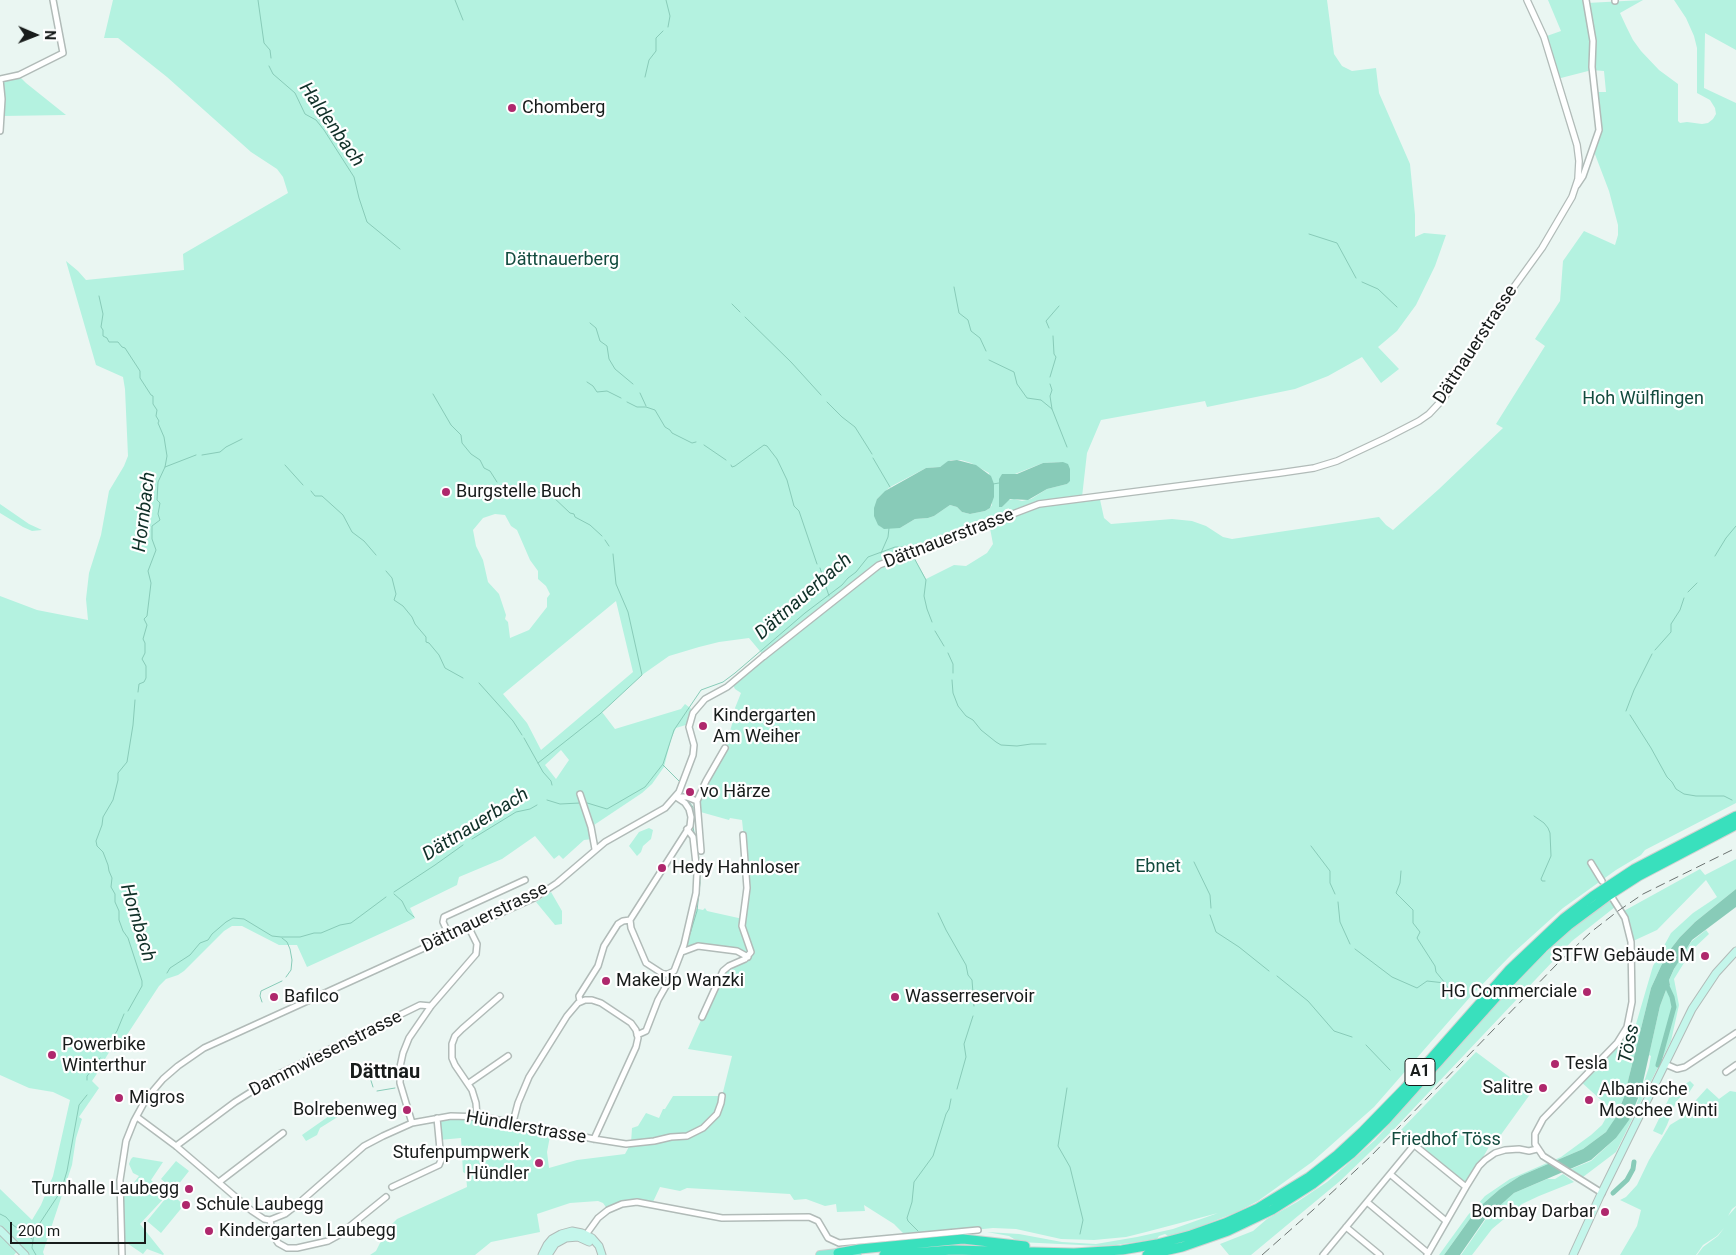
<!DOCTYPE html>
<meta charset="utf-8">
<style>
body{margin:0}
#map{position:relative;width:1736px;height:1255px;overflow:hidden;background:#eaf6f2;font-family:Roboto,sans-serif}
canvas{display:block}
.north{position:absolute;left:10px;top:10px;width:50px;height:50px;-webkit-text-stroke:4px #fff;paint-order:stroke;rotate:91deg;font-size:14px;font-weight:700;line-height:20px;text-align:center;color:#181c1b}
.north::after{content:'';display:block;margin:auto;width:18px;height:22px;background:#181c1b;clip-path:polygon(50% 0,100% 100%,50% 72%,0 100%)}
.scale{position:absolute;left:10px;top:1222px;width:136px;height:22px;box-sizing:border-box;border:2px solid #181c1b;border-top:0;padding-left:6px;font-size:15px;line-height:18px;white-space:nowrap;color:#181c1b;-webkit-text-stroke:4px #fff;paint-order:stroke}
</style>
<div id="map">
<canvas width="1736" height="1255"></canvas>
<div class="north">N</div>
<div class="scale">200 m</div>
</div>
<script>
const context = document.querySelector('canvas').getContext('2d');
context.lineJoin = 'round';
function paint(path, color) { context.fillStyle = color; context.fill(path, 'evenodd'); }
const shape = rows => new Path2D(rows.map(r => 'M' + r).join(''));
function strokePath(path, color, width, dash) { context.strokeStyle = color; context.lineWidth = width; context.lineCap = dash ? 'butt' : 'round'; context.setLineDash(dash || []); context.stroke(path); }
function drawText(font, color, halo, rows, align = 'center') {
  context.font = font + ' Roboto,sans-serif'; context.lineWidth = 4.5; context.setLineDash([]); context.textBaseline = 'middle'; context.strokeStyle = halo; context.fillStyle = color; for (const [text, x, y, turn = 0] of rows) {
    context.save(); context.translate(x, y); context.rotate((+turn || 0) * Math.PI / 180); context.textAlign = isNaN(turn) ? turn : align; if (halo) context.strokeText(text, 0, 0); context.fillText(text, 0, 0); context.restore();
  }
}
paint(shape([
 [113,0,1327,0,1334,54,1342,66,1352,71,1376,68,1379,93,1410,164,1415,215,1415,237,1424,233,1446,235,1435,266,1416,305,1397,331,1378,347,1399,369,1381,383,1362,357,1328,376,1295,389,1207,407,1205,401,1101,420,1087,453,1082,497,1099,495,1104,518,1111,524,1172,519,1192,521,1206,526,1223,537,1232,539,1379,517,1386,525,1393,530,1439,489,1503,428,1496,424,1545,346,1535,339,1560,301,1563,261,1584,231,1615,245,1618,235,1618,225,1609,191,1593,149,1598,135,1595,92,1606,92,1604,71,1592,70,1557,79,1544,37,1561,31,1548,0,1586,0,1587,3,1643,0,1620,13,1626,26,1633,40,1641,51,1659,70,1678,84,1678,121,1680,123,1687,122,1702,124,1708,123,1713,119,1716,114,1715,108,1710,100,1697,93,1697,48,1694,36,1686,18,1674,0,1736,0,1736,50,1705,33,1704,88,1736,103,1736,803,1645,850,1641,855,1616,870,1563,908,1512,954,1471,996,1374,1107,1312,1162,1258,1201,1237,1212,1191,1230,1168,1236,1165,1234,1159,1236,1157,1239,1116,1245,1100,1246,1019,1242,1009,1236,987,1232,1019,1234,1062,1242,1096,1244,1137,1237,1173,1229,1218,1213,1146,1232,1126,1237,1094,1240,1061,1239,1016,1229,993,1228,903,1237,903,1233,894,1224,864,1205,865,1211,837,1212,836,1204,825,1206,806,1199,794,1200,790,1194,687,1188,680,1191,660,1187,652,1204,629,1203,608,1210,603,1203,598,1201,570,1203,537,1214,540,1232,491,1242,475,1255,370,1255,376,1251,387,1229,397,1219,467,1187,466,1174,463,1172,461,1138,439,1140,437,1118,472,1116,551,1131,547,1152,549,1168,577,1160,625,1154,631,1143,632,1128,638,1126,646,1113,659,1118,663,1109,665,1109,673,1096,722,1096,732,1056,688,1049,723,971,744,959,743,953,698,946,682,952,694,908,703,910,705,908,707,911,743,919,746,859,742,820,730,818,729,820,697,811,697,804,725,748,735,714,733,713,741,693,735,689,732,683,764,656,749,638,719,642,699,647,669,656,642,675,602,712,615,729,681,709,685,704,694,711,689,724,676,728,671,739,664,767,652,784,642,793,591,827,593,839,584,840,563,859,559,855,554,859,535,836,502,859,459,877,457,885,410,908,415,918,307,967,297,945,279,945,242,926,232,926,224,931,184,971,178,975,166,979,159,986,115,1053,111,1049,105,1059,107,1063,104,1067,102,1066,92,1081,99,1088,79,1117,82,1119,76,1138,72,1165,43,1252,44,1255,25,1255,19,1249,14,1255,0,1255,0,1189,32,1220,41,1205,53,1176,70,1100,53,1092,29,1088,0,1075,0,596,37,610,88,620,86,599,89,573,101,535,109,491,124,466,128,456,125,389,123,377,96,365,66,261,78,271,86,280,184,270,183,254,288,193,283,177,277,169,251,152,167,77,118,38,104,38],
 [951,460,961,460,971,463,989,473,992,505,990,508,985,511,970,514,962,512,957,507,950,505,934,516,928,518,915,519,900,528,883,528,880,526,877,499,880,496,890,487,926,468,940,467],
 [1063,462,1068,483,1067,484,1047,489,1031,499,1022,501,1014,499,1008,500,1002,507,999,505,1002,474,1015,474,1043,463],
 [495,514,505,515,511,526,517,530,530,560,538,571,538,579,546,586,550,594,547,598,547,607,529,630,510,638,508,622,505,619,506,615,499,594,488,582,483,560,476,546,473,530,483,518],
 [989,523,993,544,987,553,966,566,954,565,926,579,911,552],
 [616,601,633,672,541,750,527,723,503,694],
 [561,750,569,760,556,779,545,765],
 [18,75,26,83,66,115,2,116,0,79],
 [0,504,29,524,42,530,32,531,23,527,0,513],
 [649,828,653,830,651,839,643,846,641,852,637,856,629,846,639,832],
 [1736,859,1736,889,1695,922,1680,937,1669,951,1661,966,1651,988,1624,1097,1612,1125,1606,1132,1583,1149,1520,1176,1500,1189,1477,1209,1444,1255,1439,1255,1468,1215,1485,1196,1510,1179,1561,1157,1591,1135,1602,1125,1611,1109,1580,1081,1611,1051,1628,1023,1636,1024,1653,966,1671,933,1693,913,1717,897,1706,880,1657,930,1631,942,1622,912,1700,869,1705,875],
 [551,892,562,911,562,924,555,925,536,902],
 [1610,901,1615,907,1572,941,1395,1128,1340,1181,1251,1255,1229,1255,1220,1244,1253,1231,1267,1219,1297,1202,1327,1182,1375,1140,1528,969,1578,923],
 [1706,930,1709,934,1692,950,1674,979,1679,1005,1671,1041,1616,1152,1583,1177,1571,1169,1591,1161,1616,1138,1635,1109,1649,1067,1651,1056,1649,1055,1660,1006,1666,990,1670,985,1669,980,1679,959,1692,941],
 [1476,1052,1531,1093,1495,1143,1490,1145,1466,1187,1399,1132],
 [1690,1081,1694,1085,1688,1094,1682,1095,1676,1102,1667,1125,1662,1135,1653,1131,1672,1092],
 [1707,1088,1719,1099,1730,1091,1736,1092,1736,1206,1732,1209,1728,1216,1736,1207,1736,1255,1697,1255,1703,1247,1718,1236,1724,1228,1717,1236,1703,1245,1696,1255,1620,1255,1637,1226,1641,1210,1620,1200,1626,1197,1637,1185,1649,1160,1670,1125,1683,1117,1686,1111],
 [349,1104,349,1108,344,1113,320,1128,317,1135,306,1141,302,1135,332,1114],
 [133,1157,163,1162,151,1180,166,1196,140,1224,164,1254,163,1255,147,1249,143,1254,121,1239,120,1211,124,1212,124,1191,129,1189,139,1176,133,1173,129,1164,131,1159],
 [176,1161,189,1171,174,1190,161,1179],
 [1563,1174,1574,1182,1539,1196,1522,1204,1492,1229,1472,1255,1461,1255,1488,1216,1514,1193,1547,1179,1555,1179],
 [170,1193,184,1205,161,1233,147,1221]
]), '#b4f2e0');
paint(shape([
 [957,460,976,465,991,476,994,484,994,497,990,508,985,511,970,514,962,512,957,507,950,505,934,516,928,518,915,519,900,528,884,529,878,525,874,516,874,508,877,499,885,491,926,468,940,467,948,461],
 [1063,462,1068,464,1070,469,1070,481,1067,484,1047,489,1028,500,1010,499,1002,507,999,507,999,479,1002,474,1017,474,1043,463],
 [1736,889,1736,907,1692,940,1674,969,1669,980,1670,985,1666,990,1660,1006,1641,1091,1629,1120,1616,1138,1591,1160,1514,1193,1485,1219,1460,1255,1444,1255,1477,1209,1500,1189,1520,1176,1583,1149,1606,1132,1616,1117,1624,1097,1651,988,1661,966,1669,951,1680,937,1695,922]
]), '#88cbb8');
strokePath(shape([
 [258,0,264,43,270,50,271,58],
 [455,0,463,20],
 [666,0,670,16,668,27],
 [269,66,273,74,295,93,305,114,316,120,324,130,354,177,359,198,367,222,400,249],
 [645,77,649,60,656,51,656,38,663,31],
 [1309,234,1337,243,1356,278],
 [1362,282,1378,289,1397,307],
 [954,287,959,313,968,320,971,331,980,338,986,351],
 [99,296,103,314,101,327,103,330,103,336,107,338,109,342,118,342,122,347,125,348,140,371,140,378,151,395,153,396,153,404,157,410,156,416,159,421,158,423,164,437,167,456,165,467,158,482,157,500,160,503,158,514,160,520,152,526,152,539,156,550,148,571,151,583,147,616,144,619,147,625,143,639,145,643,145,653,142,659,146,666,146,678,144,682,139,684,138,692],
 [732,304,740,312],
 [745,317,791,362,821,395],
 [590,323,596,328,600,341,607,346,609,359,615,369,633,384],
 [1049,328,1046,321,1059,306],
 [989,360,1014,372,1017,384,1027,398,1041,400,1052,409,1067,447],
 [1050,377,1056,357,1054,354,1053,336],
 [587,382,593,386,597,392,607,391,621,398],
 [1050,384,1052,390,1050,396,1052,409],
 [640,393,646,406],
 [433,394,451,425,461,435,462,443,471,454,480,460,484,468,490,471,497,482],
 [627,402,637,407,646,407,655,410,665,427,670,430,672,433,692,443,696,442],
 [827,402,842,417,855,427,872,454],
 [704,445,726,460],
 [202,455,220,452,226,447,242,439],
 [873,458,890,487],
 [285,465,303,485],
 [731,465,732,467,735,466,764,445,767,446,777,459,787,480,794,506,799,511,817,564],
 [165,467,196,455],
 [993,484,999,483],
 [510,486,521,487,530,493,534,491,551,495,570,513,574,514,575,517,590,525,602,536],
 [311,491,315,496,322,496,343,515,352,532,364,541,376,555],
 [605,540,609,546],
 [881,553,888,537,889,528],
 [913,556,926,580,924,596,927,609,932,622],
 [1715,556,1726,538,1736,526],
 [820,568,829,596],
 [386,571,392,578,396,594,394,600,403,606,412,617,415,624,426,637,426,642,429,643,439,655,445,668,463,678],
 [1688,592,1697,583],
 [935,631,944,646],
 [1655,650,1671,632,1671,624,1680,610,1684,598],
 [948,653,953,664,953,673],
 [952,680,953,693,958,706,966,716,973,720,981,730,996,742,1001,745,1017,746,1031,744,1046,744],
 [479,683,513,721,522,735],
 [1626,711,1634,690,1652,654],
 [1630,715,1651,748,1667,777,1672,782,1676,789,1684,794,1696,796,1724,796,1732,800],
 [524,738,543,772,551,781,552,785],
 [538,763,600,714,642,675,628,612,616,584,613,554],
 [663,765,679,781],
 [547,800,560,804,580,803],
 [584,802,607,809,645,787,663,764,674,730,701,690,723,682,735,673,805,613,842,585,848,578,856,572,868,557,895,547,905,547],
 [689,802,693,807,693,827,699,859,700,883,697,911,690,934],
 [1534,816,1544,823,1548,828,1550,833,1551,856,1541,879,1542,881,1545,881],
 [472,839,516,812,530,809,537,805],
 [1311,846,1330,871,1330,883,1335,894],
 [1194,862,1210,895,1211,908],
 [1401,871,1400,883,1396,893,1413,910,1413,923,1420,932,1417,938,1435,966,1436,972,1445,983],
 [394,892,435,865,463,845],
 [394,894,402,901,407,911,414,917],
 [1338,902,1340,922,1350,944],
 [938,913,946,930,966,965,968,975,972,980,974,1006],
 [1210,915,1216,932,1239,947,1269,971],
 [282,938,287,942,290,949,292,960,291,970,286,977],
 [1355,949,1392,977,1417,988,1427,981,1445,983,1451,993],
 [167,973,170,968,190,955,200,943,208,940,212,934,226,922,233,918,244,919,272,936,281,937,300,937,314,933,321,933,340,925,351,923,386,897],
 [1277,976,1308,1001,1334,1031,1352,1037],
 [262,1002,260,996,261,991,282,981],
 [128,1011,142,986,142,981,128,938,123,931,119,920,119,911,115,902,115,894,111,887,112,878,109,871,108,865,103,852,97,846,96,841,102,825,103,817,113,800,118,780,118,773,127,762,133,725,135,700],
 [1366,1045,1390,1070],
 [103,1052,117,1031,124,1014],
 [354,1073,366,1068,367,1068,373,1087],
 [87,1080,87,1076,93,1069,100,1058],
 [1067,1088,1058,1146,1070,1167,1083,1220,1080,1234],
 [957,1089,966,1057,964,1044,973,1016],
 [377,1091,395,1088],
 [0,1214,6,1217,13,1225,32,1239],
 [918,1231,908,1221,907,1218,912,1202,914,1182,933,1156,946,1114,949,1109,951,1099],
 [36,1255,32,1248,34,1232,61,1191,67,1171,79,1105,87,1095]
]), '#88cbb8', 1);
strokePath(shape([
 [1658,1065,1674,1007,1672,997,1666,984],
 [1613,1193,1627,1180,1633,1169,1634,1162]
]), '#88cbb8', 5);
const minor = shape([
 [1615,0,1615,1],
 [0,79,19,75,63,53,53,0],
 [0,79,2,99,0,131],
 [1577,185,1583,176,1599,130,1592,67,1593,41,1586,0],
 [580,794,591,827,595,849],
 [676,797,687,797,697,801,701,851],
 [697,801,706,781,725,748],
 [1591,863,1602,881],
 [630,920,631,928,646,963,663,974,668,974,674,971,684,945,696,893,697,873,693,837,687,829],
 [450,937,443,922,444,917,525,880],
 [682,952,698,946,737,951,748,957],
 [580,1001,579,996,598,966,604,946,618,924,623,921,630,920,690,826,691,817,689,809,685,803,676,797],
 [702,1017,723,971,729,966,745,959,751,952,742,926,747,888,743,835],
 [637,1035,646,1031,658,1000,670,979,671,973],
 [1665,1064,1677,1069,1685,1067,1736,1033],
 [1726,1072,1736,1065],
 [469,1083,508,1056],
 [137,1117,176,1146,252,1211,264,1219,270,1220,285,1214,299,1203,364,1146,383,1136,412,1123,451,1116,483,1117,594,1139,626,1144,654,1141,671,1137,687,1136,703,1128,717,1114,721,1103,722,1096],
 [477,1117,476,1103,472,1090,455,1065,452,1058,452,1044,455,1036,462,1029,500,996],
 [513,1122,518,1103,529,1077,567,1016,578,1003,585,1000,592,1000,601,1003,631,1023,636,1030,638,1038,636,1047,594,1139],
 [412,1123,400,1083,400,1067,403,1053,409,1038,431,1006,476,954,477,944,469,928],
 [1402,1135,1466,1187],
 [176,1146,235,1102,281,1073,420,1005,431,1006],
 [1390,1174,1446,1221],
 [219,1182,283,1133],
 [392,1187,439,1165,441,1160,437,1118],
 [1602,1193,1543,1156,1535,1144,1535,1134,1543,1119,1617,1043,1627,1027,1632,1002,1631,942,1625,918,1613,899],
 [1367,1202,1428,1253],
 [270,1220,273,1235,278,1243,287,1248,297,1248,328,1241,339,1235,386,1197],
 [1346,1227,1380,1255],
 [585,1236,598,1218,608,1210,622,1204,637,1202,722,1218,809,1217,818,1221,828,1238,839,1243,978,1230],
 [122,1255,120,1180,126,1141,134,1121,146,1099,163,1079,178,1066,204,1048,536,897,557,883,605,842,665,808,679,792,693,755,694,745,689,727,693,713,705,699,727,687,764,656],
 [1323,1255,1414,1145],
 [1427,1255,1466,1187,1479,1166,1485,1160,1495,1153,1505,1150,1519,1149,1529,1151,1537,1149]
]);
const tertiary = shape([
 [764,656,879,565,1039,504,1280,473,1314,468,1337,461,1386,438,1419,421,1429,414,1444,398,1495,313,1542,248,1572,197,1578,179,1579,161,1577,145,1544,37,1527,0]
]);
const secondary = shape([
 [0,1230,25,1255],
 [542,1255,547,1245,552,1239,561,1234,572,1231,582,1233,592,1238,599,1246,602,1255],
 [548,1255,555,1244,566,1238,578,1237,589,1242],
 [1573,1255,1600,1196,1692,1009,1716,973,1736,951]
]);
const primary = shape([
 [820,1255,838,1253,857,1255]
]);
const motorway = shape([
 [838,1253,860,1249,963,1239,1025,1246],
 [884,1255,952,1250,1074,1253,1122,1250,1157,1244,1191,1235,1225,1223,1258,1208,1309,1177,1337,1155,1363,1131,1405,1088,1510,969,1564,918,1593,896,1634,869,1736,816],
 [1147,1255,1182,1247,1228,1231,1272,1210,1313,1184,1351,1154,1386,1120,1508,984,1543,948,1569,925,1608,896,1639,876,1736,825]
]);
strokePath(minor, '#b1bbb8', 8);
strokePath(tertiary, '#b1bbb8', 8);
strokePath(secondary, '#b1bbb8', 9);
strokePath(primary, '#d1d2d1', 10);
strokePath(motorway, '#d1d2d1', 11);
strokePath(minor, '#fff', 5);
strokePath(tertiary, '#fff', 5.5);
strokePath(secondary, '#c4f6eb', 7);
strokePath(primary, '#88ecd7', 8);
strokePath(motorway, '#39e0bd', 9);
strokePath(shape([
 [1262,1255,1313,1210,1370,1157,1558,963,1591,932,1618,911,1643,894,1736,848]
]), '#6c7371', 1, [10, 5]);
for (const [x, y, r, color] of [
 [512,108,5,"#af286d"],
 [446,492,5,"#af286d"],
 [703,726,5,"#af286d"],
 [690,792,5,"#af286d"],
 [662,868,5,"#af286d"],
 [1705,956,5,"#af286d"],
 [606,981,5,"#af286d"],
 [1587,992,5,"#af286d"],
 [274,997,5,"#af286d"],
 [895,997,5,"#af286d"],
 [52,1055,5,"#af286d"],
 [1555,1064,5,"#af286d"],
 [1543,1088,5,"#af286d"],
 [119,1098,5,"#af286d"],
 [1589,1100,5,"#af286d"],
 [407,1110,5,"#af286d"],
 [539,1163,5,"#af286d"],
 [189,1189,5,"#af286d"],
 [186,1205,5,"#af286d"],
 [1605,1212,5,"#af286d"],
 [209,1231,5,"#af286d"]
]) { const dot = new Path2D(); dot.arc(x, y, r, 0, 2 * Math.PI); context.fillStyle = color; context.fill(dot); strokePath(dot, '#fff', 2); }
for (const [x, y, w] of [
 [1420,1072,30]
]) { const box = new Path2D(); box.roundRect(x - w / 2, y - 13.5, w, 27, 4); context.fillStyle = '#fff'; context.fill(box); strokePath(box, '#181c1b', 1); }
drawText('bold 16px', '#181c1b', null, [
 ["A1",1420,1072]
]);
drawText('18px', '#181c1b', '#fff', [
 ["Chomberg",522,108],
 ["Burgstelle Buch",456,492],
 ["Kindergarten",713,716],
 ["Am Weiher",713,737],
 ["vo Härze",700,792],
 ["Hedy Hahnloser",672,868],
 ["STFW Gebäude M",1695,956,"right"],
 ["MakeUp Wanzki",616,981],
 ["HG Commerciale",1577,992,"right"],
 ["Bafilco",284,997],
 ["Wasserreservoir",905,997],
 ["Powerbike",62,1045],
 ["Winterthur",62,1066],
 ["Tesla",1565,1064],
 ["Salitre",1533,1088,"right"],
 ["Albanische",1599,1090],
 ["Moschee Winti",1599,1111],
 ["Migros",129,1098],
 ["Bolrebenweg",397,1110,"right"],
 ["Stufenpumpwerk",529,1153,"right"],
 ["Hündler",529,1174,"right"],
 ["Turnhalle Laubegg",179,1189,"right"],
 ["Schule Laubegg",196,1205],
 ["Bombay Darbar",1595,1212,"right"],
 ["Kindergarten Laubegg",219,1231]
], 'left');
drawText('18px', '#124b3e', '#fff', [
 ["Dättnauerberg",562,260],
 ["Hoh Wülflingen",1643,399],
 ["Ebnet",1158,867],
 ["Friedhof Töss",1446,1140]
]);
drawText('18px', '#181c1b', '#fff', [
 ["Dättnauerstrasse",1476,345,-57],
 ["Dättnauerstrasse",949,539,-21],
 ["Dättnauerstrasse",485,918,-26],
 ["Dammwiesenstrasse",326,1054,-27],
 ["Hündlerstrasse",526,1128,10]
]);
drawText('italic 19px', '#103028', '#fff', [
 ["Haldenbach",331,125,55],
 ["Hornbach",145,512,-83],
 ["Dättnauerbach",804,597,-41],
 ["Dättnauerbach",476,825,-32],
 ["Hornbach",137,923,73],
 ["Töss",1630,1044,-78]
]);
drawText('bold 20px', '#181c1b', '#fff', [
 ["Dättnau",385,1073]
]);
</script>
